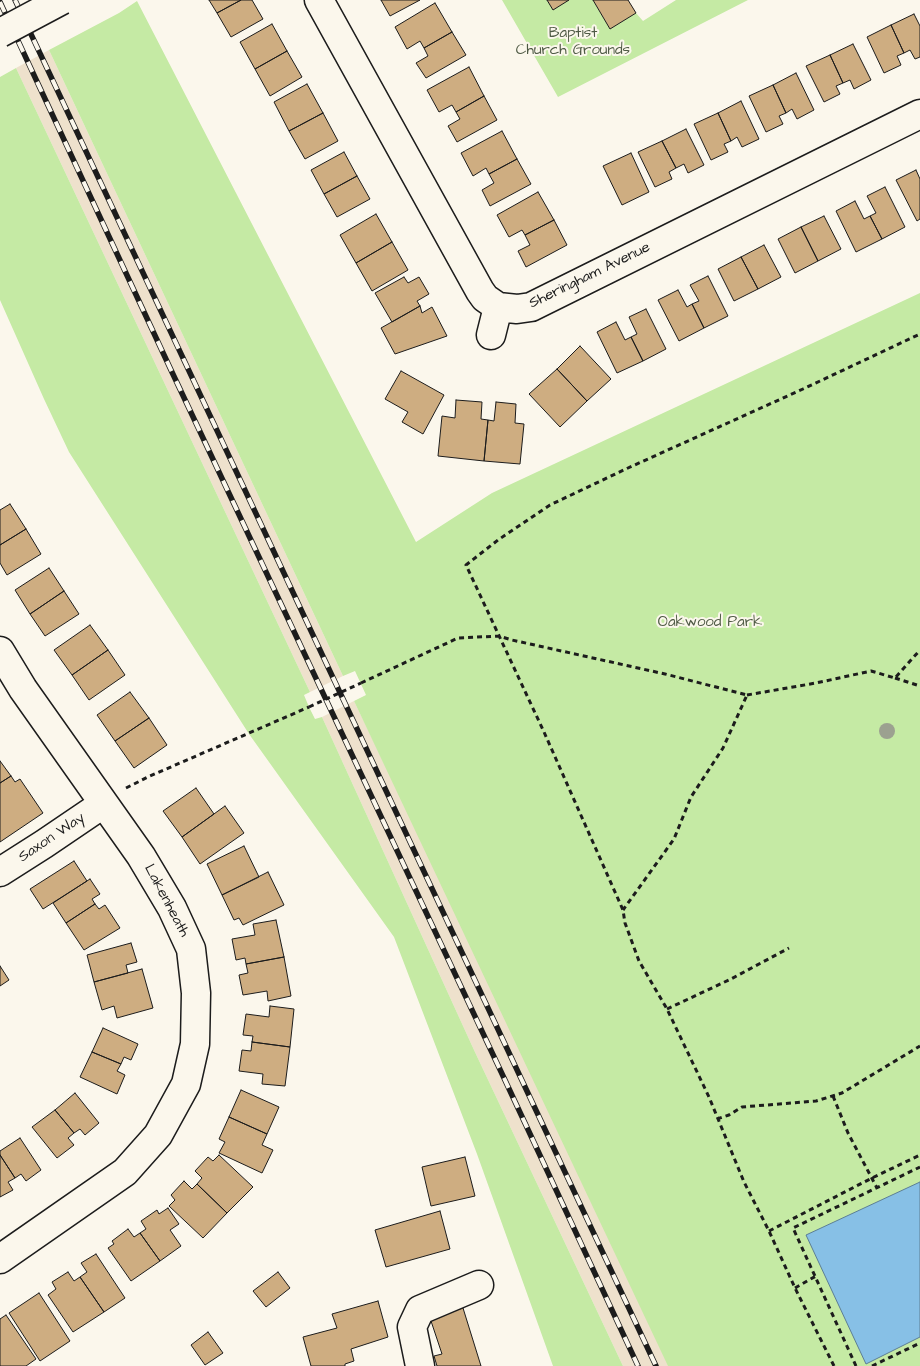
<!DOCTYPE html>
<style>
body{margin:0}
canvas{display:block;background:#fbf7ec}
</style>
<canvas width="920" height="1366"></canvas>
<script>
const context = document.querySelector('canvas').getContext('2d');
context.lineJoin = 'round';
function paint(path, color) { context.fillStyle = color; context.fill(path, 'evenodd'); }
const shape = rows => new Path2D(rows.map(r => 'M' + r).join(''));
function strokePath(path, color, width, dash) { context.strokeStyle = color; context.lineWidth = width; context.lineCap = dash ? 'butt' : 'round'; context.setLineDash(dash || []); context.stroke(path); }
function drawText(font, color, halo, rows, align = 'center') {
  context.font = font + ' "Architects Daughter",sans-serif'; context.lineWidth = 4; context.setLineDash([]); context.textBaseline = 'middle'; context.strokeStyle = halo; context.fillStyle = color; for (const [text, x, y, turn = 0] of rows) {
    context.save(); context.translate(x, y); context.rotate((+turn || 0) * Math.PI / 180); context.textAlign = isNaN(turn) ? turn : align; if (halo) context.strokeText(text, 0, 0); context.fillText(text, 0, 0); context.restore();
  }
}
paint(shape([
 [49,50,343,676,310,692,16,68],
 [354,701,417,831,669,1366,623,1366,474,1050,322,717]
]), '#eee1cc');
paint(shape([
 [502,0,547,0,553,9,569,0,593,0,610,29,636,13,643,21,676,0,748,0,558,97],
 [137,1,416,542,492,493,920,293,920,1366,668,1366,354,701,366,695,355,671,343,676,49,50,119,13],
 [16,68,310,692,304,695,309,707,315,719,322,717,474,1050,623,1366,553,1366,477,1154,394,937,249,734,69,452,44,399,0,300,0,77]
]), '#c5eaa4');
const water = shape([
 [920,1182,920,1337,866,1364,806,1235,920,1182]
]);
paint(water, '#87c0e6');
strokePath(water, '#5c7e95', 1);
const building = shape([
 [209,0,241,0,217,13,209,0],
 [241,0,252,0,263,19,231,37,217,13,241,0],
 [381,0,420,0,390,16,381,0],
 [547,0,569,0,553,10,547,0],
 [593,0,628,0,636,13,610,29,593,0],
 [435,3,452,32,424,48,420,41,407,49,395,27,435,3],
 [914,14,920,26,920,57,915,59,910,50,904,53,891,25,914,14],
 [272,24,287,51,255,69,240,42,272,24],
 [891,25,904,53,897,56,901,65,884,73,867,37,891,25],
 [452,32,466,55,426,78,416,63,428,56,424,48,452,32],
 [853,44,871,80,854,89,850,80,843,83,830,55,853,44],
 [287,51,302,77,270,96,255,69,287,51],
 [830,55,843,83,836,86,840,94,824,102,806,66,830,55],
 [469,67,484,96,456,112,452,105,439,112,427,90,469,67],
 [796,73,814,110,797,119,792,109,786,113,773,85,796,73],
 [307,84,323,113,289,131,274,102,307,84],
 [773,85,786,113,779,116,783,124,766,132,749,96,773,85],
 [484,96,497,120,457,142,448,126,460,119,456,112,484,96],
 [741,101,759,139,742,147,737,137,731,141,718,113,741,101],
 [323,113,338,141,305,159,289,131,323,113],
 [718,113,731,141,724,144,728,152,711,160,694,124,718,113],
 [686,129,704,165,688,173,684,164,676,168,662,141,686,129],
 [502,131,517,159,489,174,486,168,473,176,461,153,502,131],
 [662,141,676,168,669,172,672,179,655,187,638,152,662,141],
 [344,152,357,176,324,194,311,170,344,152],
 [631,153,649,192,622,205,603,166,631,153],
 [517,159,531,184,490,206,482,190,494,183,489,174,517,159],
 [916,170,920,179,920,219,917,221,896,180,916,170],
 [357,176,370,199,337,217,324,194,357,176],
 [885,187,905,227,882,239,870,216,876,213,867,196,885,187],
 [538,192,554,220,525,235,522,230,509,237,497,215,538,192],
 [855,201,864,219,870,216,882,239,856,252,836,211,855,201],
 [376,214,392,242,356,263,340,235,376,214],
 [824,216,841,249,818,261,801,227,824,216],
 [554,220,567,245,526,267,518,251,530,245,525,235,554,220],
 [801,227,818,261,795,273,778,239,801,227],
 [392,242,408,270,372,291,356,263,392,242],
 [764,245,781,277,758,289,741,257,764,245],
 [741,257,758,289,734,301,718,269,741,257],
 [708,276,728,316,704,328,692,304,699,301,690,285,708,276],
 [404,277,408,283,419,277,429,294,417,301,420,306,392,322,375,293,404,277],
 [678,290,687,307,692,304,704,328,679,341,658,300,678,290],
 [420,306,422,313,432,307,447,336,395,354,381,328,420,306],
 [646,309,666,349,643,361,631,337,637,334,629,317,646,309],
 [616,322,625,340,631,337,643,361,617,373,597,332,616,322],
 [580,346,611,379,587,401,557,369,580,346],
 [557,369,587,401,560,427,529,394,557,369],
 [401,371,444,395,423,434,402,422,408,412,385,399,401,371],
 [456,400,482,402,481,419,488,420,484,461,438,456,442,416,455,418,456,400],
 [496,402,516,404,515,423,524,424,520,464,484,461,488,420,494,421,496,402],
 [10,504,26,529,0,545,0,510,10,504],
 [26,529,41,554,7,575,0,563,0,545,26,529],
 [49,568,64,591,30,614,15,590,49,568],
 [64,591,79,614,45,636,30,614,64,591],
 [90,625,108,650,72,675,54,650,90,625],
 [108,650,125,675,89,700,72,675,108,650],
 [130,692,149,718,115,741,97,715,130,692],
 [149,718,167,745,134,768,115,741,149,718],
 [0,761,11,776,0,783,0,761],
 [11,776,15,782,20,779,43,813,0,842,0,783,11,776],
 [196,788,214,814,182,837,163,811,196,788],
 [225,806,244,833,200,864,182,837,225,806],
 [244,846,259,877,222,895,207,864,244,846],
 [74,861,87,881,43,909,30,889,74,861],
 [268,872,284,905,243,925,239,918,234,920,222,895,268,872],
 [90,879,100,894,92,899,95,904,66,923,53,903,90,879],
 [95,904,99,909,105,905,120,928,84,950,66,923,95,904],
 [276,920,284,957,246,964,245,958,236,960,232,939,255,935,253,924,276,920],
 [131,943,137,962,126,965,128,973,94,982,87,955,131,943],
 [284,957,291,996,268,1001,267,991,243,995,239,975,248,973,246,964,284,957],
 [0,966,9,980,0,986,0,966],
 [142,969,153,1008,117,1018,114,1006,102,1010,94,982,142,969],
 [270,1006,294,1009,290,1047,252,1042,253,1036,243,1035,246,1014,269,1017,270,1006],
 [103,1028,138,1044,131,1060,124,1057,121,1064,92,1052,103,1028],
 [252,1042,290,1047,285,1086,262,1084,263,1074,239,1071,242,1050,251,1051,252,1042],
 [92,1052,121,1064,117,1071,125,1075,117,1094,80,1077,92,1052],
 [241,1090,279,1107,267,1134,229,1117,241,1090],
 [75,1093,99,1123,85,1135,80,1129,74,1133,55,1110,75,1093],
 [55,1110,74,1133,68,1138,74,1145,57,1158,32,1127,55,1110],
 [229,1117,267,1134,262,1145,273,1150,262,1173,219,1153,225,1142,219,1139,229,1117],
 [20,1138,41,1170,26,1181,21,1174,15,1178,0,1155,0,1151,20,1138],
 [0,1155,15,1178,8,1182,13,1190,0,1197,0,1155],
 [219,1155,253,1187,227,1213,197,1184,202,1178,195,1171,208,1157,213,1161,219,1155],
 [465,1157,475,1196,431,1206,422,1167,465,1157],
 [184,1181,192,1189,197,1184,227,1213,203,1238,169,1206,175,1200,171,1195,184,1181],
 [168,1208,179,1224,170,1230,181,1246,160,1261,140,1233,146,1229,141,1221,157,1210,159,1214,168,1208],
 [440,1211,450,1249,386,1267,375,1230,440,1211],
 [128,1229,134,1237,140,1233,160,1261,131,1281,108,1248,114,1244,112,1241,128,1229],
 [96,1254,125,1298,104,1312,80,1277,87,1272,81,1263,96,1254],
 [68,1272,74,1281,80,1277,104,1312,73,1332,48,1295,56,1289,52,1282,68,1272],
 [278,1272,290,1288,266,1307,253,1291,278,1272],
 [39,1293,70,1341,40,1361,9,1313,39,1293],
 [378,1301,388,1337,351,1349,354,1361,345,1364,345,1366,311,1366,303,1337,337,1328,332,1314,378,1301],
 [463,1308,481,1366,437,1366,434,1356,442,1354,430,1318,463,1308],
 [6,1315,36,1359,26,1366,0,1366,0,1319,6,1315],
 [208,1332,223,1353,205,1365,191,1345,208,1332]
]);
paint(building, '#cead81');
strokePath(building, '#1c1c1c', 1);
const minor = shape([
 [319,0,480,291,485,298,498,307,517,309,531,307,920,114],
 [491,335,498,307],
 [0,651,23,689,141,856,172,908,191,949,196,993,195,1044,186,1084,158,1135,125,1172,0,1259],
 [0,872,44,844,103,804],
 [420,1366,412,1327,420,1310,479,1285]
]);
strokePath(minor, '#1c1c1c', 31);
strokePath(shape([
 [895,678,920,686],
 [361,683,458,638,499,636,512,640,665,674,747,695,723,748,691,797,674,839,623,910],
 [747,695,816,683,871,671,895,678,920,650],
 [126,788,150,776,309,707],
 [667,1009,731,979,789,948],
 [833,1096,848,1133,877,1188],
 [717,1119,729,1115,742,1107,816,1101,842,1093,920,1046],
 [769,1231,872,1178,920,1155],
 [795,1288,816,1276],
 [834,1366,795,1288,769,1231,744,1182,709,1097,667,1009,639,961,625,923,623,910,544,732,466,565,498,540,550,505,628,468,803,389,920,334],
 [856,1366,793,1228,920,1167],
 [872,1366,920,1343]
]), '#1c1c1c', 3, [5, 4]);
strokePath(minor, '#fbf7ec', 28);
const rail = shape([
 [15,0,656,1366],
 [0,2,171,370,504,1078,638,1366]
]);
strokePath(rail, '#1c1c1c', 5.5);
strokePath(rail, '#fbf7ec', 4, [11]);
const minorBridge = shape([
 [0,33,62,0]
]);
strokePath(minorBridge, '#1c1c1c', 31, []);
strokePath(shape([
 [309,707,361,683]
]), '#1c1c1c', 3, [5, 4]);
strokePath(minorBridge, '#fbf7ec', 28);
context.fillStyle = '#9ca190';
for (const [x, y] of [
 [887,731]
]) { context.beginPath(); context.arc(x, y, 8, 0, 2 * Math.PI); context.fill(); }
drawText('15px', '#4f5a45', '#fbf7ec', [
 ["Baptist",573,34],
 ["Church Grounds",573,51],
 ["Oakwood Park",710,623]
]);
drawText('15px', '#1c1c1c', '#fbf7ec', [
 ["Sheringham Avenue",590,276,-26],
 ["Saxon Way",52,838,-34],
 ["Lakenheath",166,901,62]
]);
</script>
